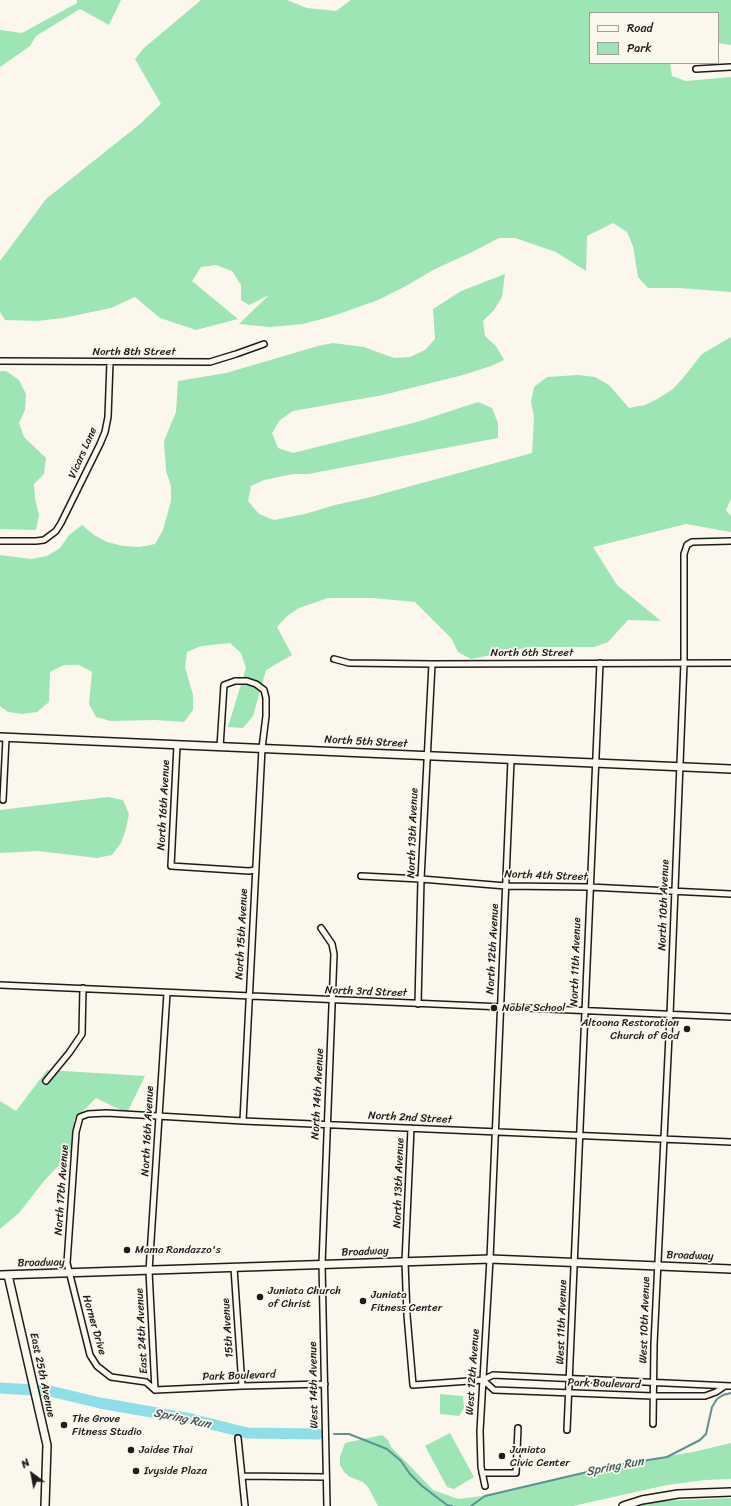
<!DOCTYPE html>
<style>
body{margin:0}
#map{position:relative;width:731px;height:1506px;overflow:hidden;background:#fbf7ec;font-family:Sriracha,sans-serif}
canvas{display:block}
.legend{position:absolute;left:589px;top:12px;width:130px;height:52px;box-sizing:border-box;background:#fbf7ec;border:1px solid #a29f99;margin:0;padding:5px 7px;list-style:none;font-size:12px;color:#1c1c1c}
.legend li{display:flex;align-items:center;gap:8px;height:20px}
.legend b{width:20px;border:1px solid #a29f99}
.north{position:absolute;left:12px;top:1454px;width:40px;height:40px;-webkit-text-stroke:3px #fbf7ec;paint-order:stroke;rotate:328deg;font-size:11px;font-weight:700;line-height:16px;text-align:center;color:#1c1c1c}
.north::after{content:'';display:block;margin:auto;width:14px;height:18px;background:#1c1c1c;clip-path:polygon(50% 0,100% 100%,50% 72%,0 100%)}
</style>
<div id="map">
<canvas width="731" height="1506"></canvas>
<ul class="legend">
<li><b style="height:5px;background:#fbf7ec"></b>Road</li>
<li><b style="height:11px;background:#9de5b4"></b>Park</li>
</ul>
<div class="north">N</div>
</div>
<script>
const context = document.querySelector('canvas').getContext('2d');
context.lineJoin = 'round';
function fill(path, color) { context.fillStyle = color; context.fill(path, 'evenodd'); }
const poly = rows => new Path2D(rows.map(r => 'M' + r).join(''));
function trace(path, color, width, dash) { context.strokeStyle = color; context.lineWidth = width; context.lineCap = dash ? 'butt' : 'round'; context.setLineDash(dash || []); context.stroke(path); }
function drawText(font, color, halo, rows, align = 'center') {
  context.font = font + ' Sriracha,sans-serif'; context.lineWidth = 3.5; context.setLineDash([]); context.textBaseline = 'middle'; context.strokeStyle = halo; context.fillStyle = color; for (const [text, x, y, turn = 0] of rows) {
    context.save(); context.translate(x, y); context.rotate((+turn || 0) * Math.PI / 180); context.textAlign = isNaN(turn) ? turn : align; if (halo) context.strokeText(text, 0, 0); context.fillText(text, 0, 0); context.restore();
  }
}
const green = poly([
 [77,0,121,0,109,25,80,9,36,36,30,46,0,67,0,30,22,33,77,3],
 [201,0,287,0,307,8,336,11,351,0,731,0,731,45,718,43,718,13,590,13,590,63,670,63,672,76,686,81,731,77,731,292,679,288,648,288,638,277,633,246,627,232,613,223,587,236,586,271,556,252,515,238,499,238,470,253,433,270,406,286,378,300,333,316,303,324,270,327,239,324,269,295,249,305,241,300,241,285,232,271,216,265,201,267,192,281,238,319,196,330,160,318,135,297,111,308,63,318,38,321,5,320,0,312,0,261,46,199,140,124,161,104,135,59,144,48],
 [505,274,502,297,494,310,483,321,485,336,496,346,504,360,491,366,463,375,383,395,293,411,280,420,272,433,278,448,293,453,417,422,478,402,492,408,498,423,498,438,308,474,293,474,264,480,251,486,248,501,259,514,274,520,305,514,335,505,367,498,532,453,534,417,531,402,534,387,547,377,578,375,595,377,609,385,629,408,645,405,659,398,673,389,683,378,702,354,731,337,731,499,726,510,731,516,731,532,686,524,593,547,617,585,661,621,628,620,608,642,594,647,530,647,471,659,458,652,451,638,415,602,373,598,328,598,299,608,287,616,277,627,292,655,266,670,253,716,243,728,228,727,246,668,241,653,230,643,201,646,187,652,185,667,193,695,193,710,184,722,155,720,111,721,96,717,89,704,92,672,79,665,64,665,50,672,49,702,37,712,23,714,8,712,0,706,0,555,31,559,47,556,60,548,69,535,82,525,94,535,107,542,123,546,139,547,155,544,163,530,171,501,171,486,166,471,164,441,176,412,178,381,226,373,318,346,333,343,364,347,394,358,410,357,425,350,435,339,433,309,461,291],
 [0,371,6,371,19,380,26,394,25,410,19,423,24,437,46,458,44,474,34,484,35,499,39,515,36,530,0,529],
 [108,797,123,800,129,814,126,829,121,843,112,855,97,858,38,851,0,853,0,810],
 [47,1070,145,1076,127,1113,96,1098,74,1120,78,1145,44,1181,19,1213,0,1229,0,1101,16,1111],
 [440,1394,463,1396,464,1408,459,1416,440,1414],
 [450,1433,474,1477,454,1489,447,1487,425,1446],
 [382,1435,388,1440,391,1447,414,1470,433,1490,458,1499,483,1496,610,1466,693,1452,731,1443,731,1479,705,1480,667,1485,573,1506,378,1506,368,1487,363,1482,350,1477,344,1472,340,1465,340,1457,345,1443],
 [731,1498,731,1506,639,1506,660,1501]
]);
const stream = poly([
 [334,1434,349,1434,387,1449,401,1461,410,1474,422,1486,447,1505,452,1506],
 [471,1506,485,1496,617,1465,667,1457,700,1440,706,1434,712,1407,717,1399,723,1395,731,1393]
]);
const river = poly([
 [0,1388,50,1391,100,1403,191,1419,247,1433,318,1434]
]);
const street = poly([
 [696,69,731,67],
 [0,361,210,362,236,354,264,344],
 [0,541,36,541,44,540,56,531,61,523,100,444,105,432,108,417,110,362],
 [334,659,349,663,432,664,731,663],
 [177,745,171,866,249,871,255,870],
 [220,747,224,685,235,681,247,681,256,684,264,690,266,698,266,716,262,748,243,1121],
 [3,800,6,738],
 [361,876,421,879,506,886,589,887,731,894],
 [321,928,332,944,334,954,322,1264,327,1506],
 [0,985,731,1017],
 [418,1004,421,879,432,664],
 [46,1081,69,1053,82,1034,83,988],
 [411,1128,405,1262,407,1315,413,1385,483,1380,493,1375,731,1386],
 [234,1268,242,1386],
 [483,1380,494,1390,653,1396,705,1396,716,1392,725,1386],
 [155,1390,146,1382,111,1377,97,1366,90,1355,67,1263,76,1132,80,1117,88,1114,106,1113,243,1121,731,1142],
 [155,1390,149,1271,167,993],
 [155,1390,242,1386,325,1384],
 [653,1424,654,1344,670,1015,684,663,684,554,687,545,692,542,731,541],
 [567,1430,600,663],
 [238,1438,245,1506],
 [482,1473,516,1473,518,1428],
 [242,1476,326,1477],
 [485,1486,481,1467,480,1431,490,1259,511,760]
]);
const secondary = poly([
 [0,737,731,769],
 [0,1275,490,1259,731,1269],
 [8,1275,47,1445,45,1506],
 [623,1506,642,1500,678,1494,731,1492]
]);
const markers = [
 [494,1008,4,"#1c1c1c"],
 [687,1029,4,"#1c1c1c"],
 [127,1250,4,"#1c1c1c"],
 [260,1297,4,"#1c1c1c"],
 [363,1301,4,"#1c1c1c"],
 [64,1425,4,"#1c1c1c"],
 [131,1450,4,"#1c1c1c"],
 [502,1456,4,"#1c1c1c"],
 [136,1471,4,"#1c1c1c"]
];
const streetNames = [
 ["North 8th Street",134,352],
 ["Vicars Lane",83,453,-66],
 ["North 6th Street",532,653],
 ["North 5th Street",366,742,3],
 ["North 16th Avenue",164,805,-87],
 ["North 13th Avenue",413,833,-88],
 ["North 4th Street",546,876,2],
 ["North 10th Avenue",664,905,-88],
 ["North 15th Avenue",242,934,-87],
 ["North 12th Avenue",493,949,-87],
 ["North 11th Avenue",576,962,-88],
 ["North 3rd Street",366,992,2],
 ["North 14th Avenue",318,1094,-87],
 ["North 2nd Street",410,1118,3],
 ["North 16th Avenue",148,1131,-87],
 ["North 13th Avenue",399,1183,-88],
 ["North 17th Avenue",62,1190,-86],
 ["Broadway",365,1252,-2],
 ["Broadway",690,1256,2],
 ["Broadway",41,1263,-1],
 ["West 10th Avenue",645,1320,-88],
 ["West 11th Avenue",562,1322,-88],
 ["Horner Drive",94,1325,74],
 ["15th Avenue",228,1328,-94],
 ["East 24th Avenue",142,1331,-93],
 ["West 12th Avenue",473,1372,-86],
 ["East 25th Avenue",42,1375,78],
 ["Park Boulevard",239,1376,-2],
 ["Park Boulevard",604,1384,2],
 ["West 14th Avenue",314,1385,-91]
];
const poiNames = [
 ["Noble School",502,1008],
 ["Altoona Restoration",679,1023,"right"],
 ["Church of God",679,1036,"right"],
 ["Mama Randazzo's",135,1250],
 ["Juniata Church",268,1291],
 ["of Christ",268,1304],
 ["Juniata",371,1295],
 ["Fitness Center",371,1308],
 ["The Grove",72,1419],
 ["Fitness Studio",72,1432],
 ["Jaidee Thai",139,1450],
 ["Juniata",510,1450],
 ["Civic Center",510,1463],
 ["Ivyside Plaza",144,1471]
];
const waterNames = [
 ["Spring Run",182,1419,12],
 ["Spring Run",615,1467,-11]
];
fill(green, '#9de5b4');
trace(stream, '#609096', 2);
trace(river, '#8ddee7', 11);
trace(street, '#1c1c1c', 8);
trace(secondary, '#1c1c1c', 10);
trace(street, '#fbf7ec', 5);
trace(secondary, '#fbf7ec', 7);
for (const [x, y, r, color] of markers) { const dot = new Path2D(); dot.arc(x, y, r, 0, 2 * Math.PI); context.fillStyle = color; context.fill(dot); trace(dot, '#fbf7ec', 1.5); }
drawText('11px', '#1c1c1c', '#fbf7ec', streetNames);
drawText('11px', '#1c1c1c', '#fbf7ec', poiNames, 'left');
drawText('italic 12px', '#3e5659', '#fbf7ec', waterNames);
</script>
